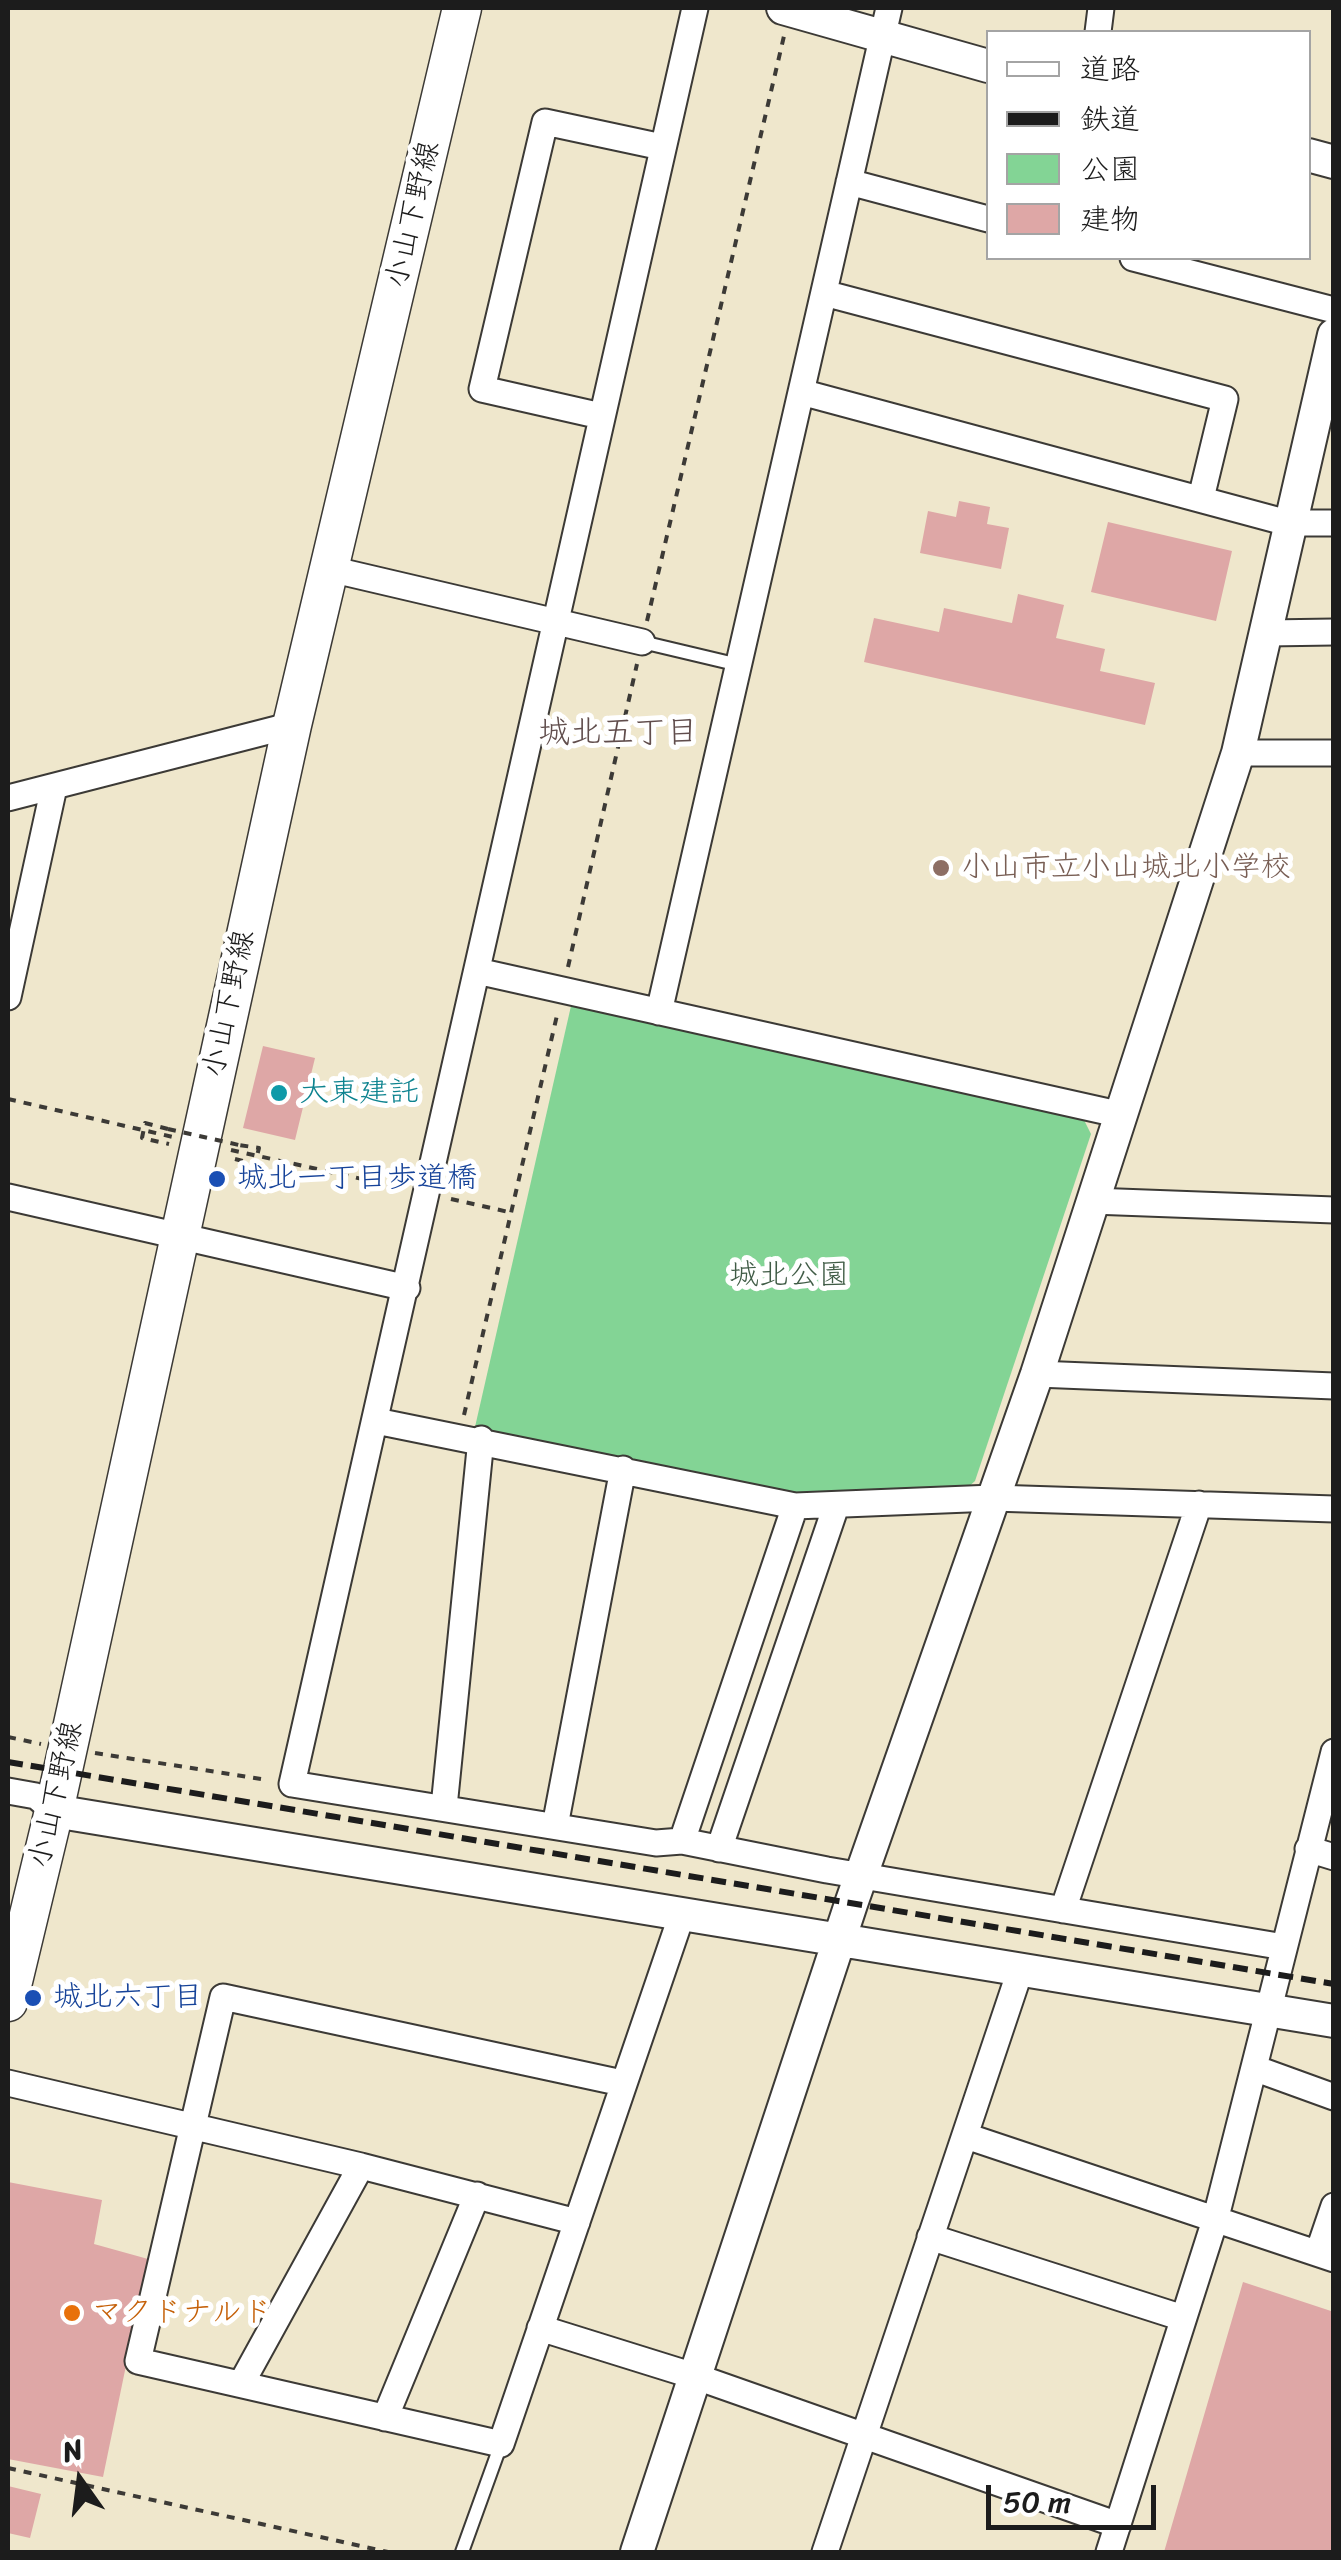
<!DOCTYPE html>
<meta charset="utf-8">
<style>
body{margin:0}
#map{position:relative;width:1341px;height:2560px;overflow:hidden;background:#efe7cc;font-family:Sriracha,"Klee One",sans-serif}
canvas{display:block}
.frame{position:absolute;inset:0;border:10px solid #1c1c1c;pointer-events:none}
.legend{position:absolute;left:986px;top:30px;width:325px;height:230px;box-sizing:border-box;background:#fff;border:2px solid #a4a4a4;margin:0;padding:12px 18px;list-style:none;font-size:30px;color:#1c1c1c}
.legend li{display:flex;align-items:center;gap:20px;height:50px}
.legend b{width:50px;border:2px solid #a4a4a4}
.north{position:absolute;left:30px;top:2430px;width:100px;height:100px;-webkit-text-stroke:8px #fff;paint-order:stroke;rotate:346deg;font-size:28px;font-weight:700;line-height:40px;text-align:center;color:#1c1c1c}
.north::after{content:'';display:block;margin:auto;width:35px;height:45px;background:#1c1c1c;clip-path:polygon(50% 0,100% 100%,50% 72%,0 100%)}
.scale{position:absolute;left:986px;top:2485px;width:170px;height:45px;box-sizing:border-box;border:5px solid #1c1c1c;border-top:0;padding-left:12px;font-size:30px;line-height:35px;white-space:nowrap;color:#1c1c1c;-webkit-text-stroke:8px #fff;paint-order:stroke}
</style>
<div id="map">
<canvas width="1341" height="2560"></canvas>
<div class="frame"></div>
<ul class="legend">
<li><b style="height:12px;background:#fff"></b>道路</li>
<li><b style="height:12px;background:#1c1c1c"></b>鉄道</li>
<li><b style="height:28px;background:#83d495"></b>公園</li>
<li><b style="height:28px;background:#dea7a6"></b>建物</li>
</ul>
<div class="north">N</div>
<div class="scale">50 m</div>
</div>
<script>
const context = document.querySelector('canvas').getContext('2d');
context.lineJoin = 'round';
function fill(path, color) { context.fillStyle = color; context.fill(path, 'evenodd'); }
const poly = rows => new Path2D(rows.map(r => 'M' + r).join(''));
function trace(path, color, width, dash) { context.strokeStyle = color; context.lineWidth = width; context.lineCap = dash ? 'butt' : 'round'; context.setLineDash(dash || []); context.stroke(path); }
function drawText(font, color, halo, rows, align = 'center') {
  context.font = font + ' Sriracha,"Klee One",sans-serif'; context.lineWidth = 10; context.setLineDash([]); context.textBaseline = 'middle'; context.strokeStyle = halo; context.fillStyle = color; for (const [text, x, y, turn = 0] of rows) {
    context.save(); context.translate(x, y); context.rotate((+turn || 0) * Math.PI / 180); context.textAlign = isNaN(turn) ? turn : align; if (halo) context.strokeText(text, 0, 0); context.fillText(text, 0, 0); context.restore();
  }
}
const green = poly([
 [575,1004,1084,1120,1091,1134,975,1481,965,1490,820,1497,753,1491,475,1427,571,1006]
]);
const building = poly([
 [959,501,990,507,987,524,1009,528,1001,569,920,553,928,511,956,517],
 [1108,522,1232,551,1216,621,1091,592],
 [1018,594,1064,605,1056,638,1105,649,1100,671,1155,683,1145,725,864,662,874,618,939,632,944,608,1012,623],
 [263,1046,315,1058,295,1140,243,1128],
 [8,2182,102,2200,94,2244,148,2259,103,2477,8,2459],
 [1243,2282,1334,2312,1334,2552,1164,2552],
 [8,2486,41,2494,30,2538,8,2533]
]);
const path = poly([
 [647,621,784,36],
 [568,967,637,664],
 [8,1099,173,1137],
 [168,1129,145,1123,142,1138,169,1144],
 [231,1150,403,1188],
 [235,1159,255,1164,259,1148,239,1145],
 [451,1199,513,1213],
 [464,1415,558,1011],
 [8,1737,41,1744],
 [95,1753,268,1780],
 [8,2468,388,2552]
]);
const service = poly([
 [642,642,739,665],
 [462,2552,501,2444]
]);
const minor = poly([
 [695,8,292,1784,656,1843,682,1841,827,1870,1284,1947],
 [1098,32,1101,8],
 [849,182,988,219],
 [1133,258,1334,310],
 [824,293,1225,399,1201,498],
 [801,392,1288,523,1334,523],
 [601,416,482,389,545,122,662,147],
 [330,569,642,642],
 [1267,633,1334,632],
 [1238,753,1334,753],
 [8,798,292,725],
 [477,971,1122,1115],
 [8,997,54,787],
 [659,1012,889,8],
 [8,1197,407,1288],
 [1092,1201,1334,1210],
 [1037,1374,1334,1386],
 [376,1421,795,1506,993,1498,1334,1509],
 [8,1791,36,1796,54,1811],
 [444,1807,481,1439],
 [555,1826,623,1469],
 [682,1841,795,1506],
 [719,1849,836,1506],
 [1308,1849,1334,1857],
 [1063,1910,1199,1504],
 [1254,2068,1334,2097],
 [8,2083,361,2166,577,2222],
 [622,2083,223,1997,138,2361,501,2444,681,1917],
 [966,2136,1334,2259],
 [930,2237,1183,2318],
 [1318,2253,1334,2206],
 [540,2328,694,2376,1118,2525],
 [241,2384,361,2166],
 [385,2418,477,2195],
 [825,2552,1020,1971],
 [1109,2552,1216,2217,1334,1752]
]);
const tertiary = poly([
 [783,8,988,66],
 [1308,155,1334,162],
 [54,1811,1334,2021],
 [637,2552,851,1904,1037,1374,1238,753,1334,335]
]);
const secondary = poly([
 [8,2002,54,1811,292,725,462,8]
]);
const rail = poly([
 [8,1762,1334,1984]
]);
const pathBridge = poly([
 [168,1129,239,1145]
]);
const markers = [
 [941,868,10,"#8d6e63"],
 [279,1093,10,"#0f9aa8"],
 [217,1179,10,"#1a4fb4"],
 [33,1998,10,"#1a4fb4"],
 [72,2313,10,"#e8710a"]
];
const streetNames = [
 ["小山下野線",414,215,-77],
 ["小山下野線",230,1004,-78],
 ["小山下野線",57,1795,-77]
];
const educationNames = [
 ["小山市立小山城北小学校",961,868]
];
const cultureNames = [
 ["大東建託",299,1093]
];
const transitNames = [
 ["城北一丁目歩道橋",237,1179],
 ["城北六丁目",53,1998]
];
const parkNames = [
 ["城北公園",789,1276]
];
const foodNames = [
 ["マクドナルド",92,2313]
];
const neighbourhoodNames = [
 ["城北五丁目",618,734]
];
fill(green, '#83d495');
fill(building, '#dea7a6');
trace(service, '#3c3a36', 16);
trace(minor, '#3c3a36', 29);
trace(tertiary, '#3c3a36', 36);
trace(secondary, '#3c3a36', 41);
trace(path, '#3c3a36', 4, [8, 8]);
trace(service, '#fff', 12);
trace(minor, '#fff', 25);
trace(tertiary, '#fff', 32);
trace(secondary, '#fff', 38);
trace(rail, '#1c1c1c', 6, [15, 8]);
trace(pathBridge, '#3c3a36', 4, [8, 8]);
for (const [x, y, r, color] of markers) { const dot = new Path2D(); dot.arc(x, y, r, 0, 2 * Math.PI); context.fillStyle = color; context.fill(dot); trace(dot, '#fff', 4); }
drawText('30px', '#1c1c1c', '#fff', streetNames);
drawText('30px', '#785e54', '#fff', educationNames, 'left');
drawText('30px', '#0d838f', '#fff', cultureNames, 'left');
drawText('30px', '#164399', '#fff', transitNames, 'left');
drawText('30px', '#405c46', '#fff', parkNames);
drawText('30px', '#c56008', '#fff', foodNames, 'left');
drawText('32px', '#604d4c', '#fff', neighbourhoodNames);
</script>
